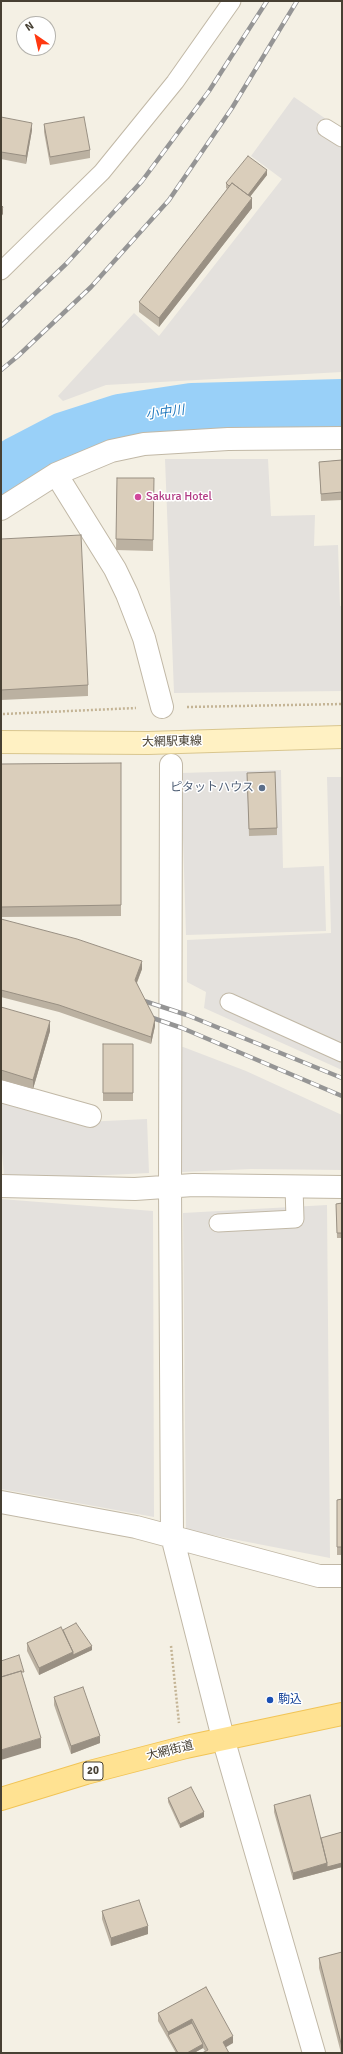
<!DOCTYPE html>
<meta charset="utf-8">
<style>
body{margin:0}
#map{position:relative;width:343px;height:2054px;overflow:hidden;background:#f4f0e4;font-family:Signika,sans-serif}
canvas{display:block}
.frame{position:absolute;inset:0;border:2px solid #474033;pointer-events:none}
.north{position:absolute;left:16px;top:16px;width:40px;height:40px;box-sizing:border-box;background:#fff;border:1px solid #b5b3ad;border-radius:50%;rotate:326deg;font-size:11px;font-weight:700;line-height:16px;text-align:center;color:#474033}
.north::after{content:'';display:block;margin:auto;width:14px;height:18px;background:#ff3810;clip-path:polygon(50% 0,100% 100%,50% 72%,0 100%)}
</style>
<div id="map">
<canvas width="343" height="2054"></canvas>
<div class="frame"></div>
<div class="north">N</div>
</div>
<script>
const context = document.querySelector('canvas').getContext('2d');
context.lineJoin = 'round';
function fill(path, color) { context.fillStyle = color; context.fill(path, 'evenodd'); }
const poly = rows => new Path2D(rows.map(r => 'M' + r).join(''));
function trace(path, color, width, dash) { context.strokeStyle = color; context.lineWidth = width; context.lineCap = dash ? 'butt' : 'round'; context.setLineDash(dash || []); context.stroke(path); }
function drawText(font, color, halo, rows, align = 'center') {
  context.font = font + ' Signika,"Noto Sans JP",sans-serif'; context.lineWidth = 3; context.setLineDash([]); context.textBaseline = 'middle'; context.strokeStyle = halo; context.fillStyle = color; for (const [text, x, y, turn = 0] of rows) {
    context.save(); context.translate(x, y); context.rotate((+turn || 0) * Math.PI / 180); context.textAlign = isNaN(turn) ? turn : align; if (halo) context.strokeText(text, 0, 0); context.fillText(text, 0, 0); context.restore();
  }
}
const parking = poly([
 [294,97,342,130,342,372,106,385,63,401,58,396,134,313,159,336,282,179,251,156],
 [165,459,268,459,271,516,315,515,314,546,338,545,340,606,342,606,342,691,174,693],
 [281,770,283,868,324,866,326,931,186,935,181,773],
 [327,777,342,777,342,1070,204,1008,206,992,187,982,187,940,331,933],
 [178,1045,246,1071,342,1115,342,1170,251,1169,182,1172],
 [1,1102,84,1122,147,1119,149,1173,87,1176,4,1176,1,1140],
 [1,1199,153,1211,154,1517,1,1489],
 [327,1205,330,1558,186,1530,183,1213]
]);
const river = poly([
 [1,473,18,462,64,438,120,420,192,409,342,405]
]);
const path = poly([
 [187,707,342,704],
 [3,714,136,708],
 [171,1646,179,1723]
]);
const lane = poly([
 [326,128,342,138],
 [1,271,102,172,175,82,232,1],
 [229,1002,342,1053],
 [218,1223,295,1219,294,1187]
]);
const street = poly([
 [56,474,115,569,127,594,144,638,162,707],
 [1,509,56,474,111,451,144,444,228,439,342,438],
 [171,765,170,1187,172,1536,223,1738,314,2053],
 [1,1091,90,1116],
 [1,1186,135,1189,193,1185,342,1187],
 [1,1502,136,1527,319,1576,342,1576]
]);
const secondary = poly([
 [1,742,148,743,342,737]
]);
const primary = poly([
 [1,1799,86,1773,186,1747,342,1714]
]);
const rail = poly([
 [1,326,66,264,142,181,209,91,267,1],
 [1,370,18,356,91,287,169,200,232,108,297,1],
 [135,998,187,1015,342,1078],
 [144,1015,182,1028,342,1096]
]);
const wall = poly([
 [1,117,32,130,26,164,1,159],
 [44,124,90,150,90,158,50,165,44,132],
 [267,175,250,197,252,208,159,327,139,312,139,302,227,189,226,188,226,183],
 [342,460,342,500,321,501,319,462],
 [117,478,154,478,153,551,116,550],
 [1,539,88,685,88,696,1,700],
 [121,763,121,916,1,917,1,764],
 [247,773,277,828,277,835,249,836],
 [1,919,142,969,137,983,155,1026,151,1044,59,1012,1,997],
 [1,1007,50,1031,33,1089,1,1080],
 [103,1044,133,1044,133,1101,103,1101],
 [342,1203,342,1238,337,1238,336,1204],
 [342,1499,342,1555,337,1555,337,1500],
 [63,1630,92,1650,39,1675,27,1651,27,1643],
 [54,1697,100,1743,71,1754,54,1705],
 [168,1798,204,1817,180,1828,168,1802],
 [274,1805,321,1838,342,1832,342,1867,293,1880,274,1812],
 [102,1911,148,1934,111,1946,102,1919],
 [342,1952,342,2053,341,2053,319,1968,319,1958],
 [206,1987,233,2043,205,2051,203,2048,194,2053,176,2053,158,2021,158,2013]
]);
const shadedWall = poly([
 [32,123,32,130,26,164,26,156],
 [267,170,267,175,245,203,245,198],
 [252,198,252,208,159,327,159,318],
 [3,207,3,214,1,217,1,210],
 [142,961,142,969,135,987,135,980],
 [155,1019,155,1026,151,1044,151,1037],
 [50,1021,50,1031,33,1089,33,1080],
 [2,1624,2,1634,1,1634,1,1625],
 [92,1646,92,1650,73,1659,73,1655],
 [73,1652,73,1659,39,1675,39,1668],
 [100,1736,100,1743,71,1754,71,1746],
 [41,1738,41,1748,1,1760,1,1750],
 [204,1812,204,1817,180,1828,180,1824],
 [327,1863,342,1863,342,1867,293,1880,293,1873],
 [148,1926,148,1934,111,1946,111,1938],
 [192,2019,192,2027,168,2035,168,2032],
 [233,2036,233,2043,223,2049,223,2042],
 [203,2044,203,2048,194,2053,187,2053]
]);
const building = poly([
 [1,117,32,123,26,156,1,152,1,117],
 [84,117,90,150,50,157,44,124,84,117],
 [248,156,267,170,248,195,232,183,229,186,226,183,248,156],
 [232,183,252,198,159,318,139,302,232,183],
 [1,205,3,207,1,210,1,205],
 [342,460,342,492,321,494,319,462,342,460],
 [117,478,154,478,153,540,116,539,117,478],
 [81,535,88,685,1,690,1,539,81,535],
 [121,763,121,905,1,907,1,764,121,763],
 [275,772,277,828,249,829,247,773,275,772],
 [1,919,77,939,142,961,135,980,155,1019,151,1037,59,1005,1,990,1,919],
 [1,1007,50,1021,33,1080,1,1070,1,1007],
 [103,1044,133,1044,133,1093,103,1093,103,1044],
 [342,1203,342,1233,337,1233,336,1204,342,1203],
 [342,1499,342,1547,337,1547,337,1500,342,1499],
 [76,1623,92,1646,73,1655,73,1652,63,1630,76,1623],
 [61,1627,73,1652,39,1668,27,1643,61,1627],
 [19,1655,24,1672,22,1672,21,1671,1,1677,1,1661,19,1655],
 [21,1671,41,1738,1,1750,1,1677,21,1671],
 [83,1687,100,1736,71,1746,54,1697,83,1687],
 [191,1787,204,1812,180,1824,168,1798,191,1787],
 [310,1795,327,1863,293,1873,274,1805,310,1795],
 [342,1832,342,1863,327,1867,327,1863,321,1838,342,1832],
 [139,1900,148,1926,111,1938,102,1911,139,1900],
 [342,1952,342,2047,319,1958,342,1952],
 [206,1987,233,2036,223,2042,229,2053,202,2053,208,2050,192,2019,168,2032,158,2013,206,1987],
 [192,2023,203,2044,187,2053,178,2053,168,2035,192,2023]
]);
const markers = [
 [138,497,4,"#d1479c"],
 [262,788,4,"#5c6f8a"],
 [270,1700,4,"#1a4fb4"]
];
const shields = [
 [93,1771,20]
];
const shieldNames = [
 ["20",93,1771]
];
const hotelNames = [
 ["Sakura Hotel",146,497]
];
const streetNames = [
 ["大網駅東線",172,742,-1],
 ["大網街道",170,1751,-14]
];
const serviceNames = [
 ["ピタットハウス",254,788]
];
const transitNames = [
 ["駒込",278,1700]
];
const waterNames = [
 ["小中川",165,413,-8]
];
fill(parking, '#e4e1dd');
trace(river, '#99d0f8', 52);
trace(lane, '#c1b8a6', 19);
trace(street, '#c1b8a6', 24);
trace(secondary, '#d9c68e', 24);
trace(primary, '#f1c456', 24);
trace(path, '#c4b495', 2.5, [2, 2]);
trace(lane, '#fff', 17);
trace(street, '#fff', 22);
trace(secondary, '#fff1c3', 22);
trace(primary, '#ffe292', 22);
trace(rail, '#959595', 4.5);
trace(rail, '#fff', 3, [9]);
fill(wall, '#bbb1a1');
fill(shadedWall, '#999083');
fill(building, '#dacebb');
trace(building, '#999083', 1);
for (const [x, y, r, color] of markers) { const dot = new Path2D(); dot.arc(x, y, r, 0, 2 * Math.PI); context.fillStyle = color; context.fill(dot); trace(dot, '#fff', 1.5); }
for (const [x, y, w] of shields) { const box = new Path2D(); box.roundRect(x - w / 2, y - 9, w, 18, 3); context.fillStyle = '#fff'; context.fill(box); trace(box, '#474033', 1); }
drawText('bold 11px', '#474033', null, shieldNames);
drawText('12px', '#b23c85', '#fff', hotelNames, 'left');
drawText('12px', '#474033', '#fff', streetNames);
drawText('12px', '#4e5e75', '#fff', serviceNames, 'right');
drawText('12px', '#164399', '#fff', transitNames, 'left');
drawText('italic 13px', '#217abf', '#fff', waterNames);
</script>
